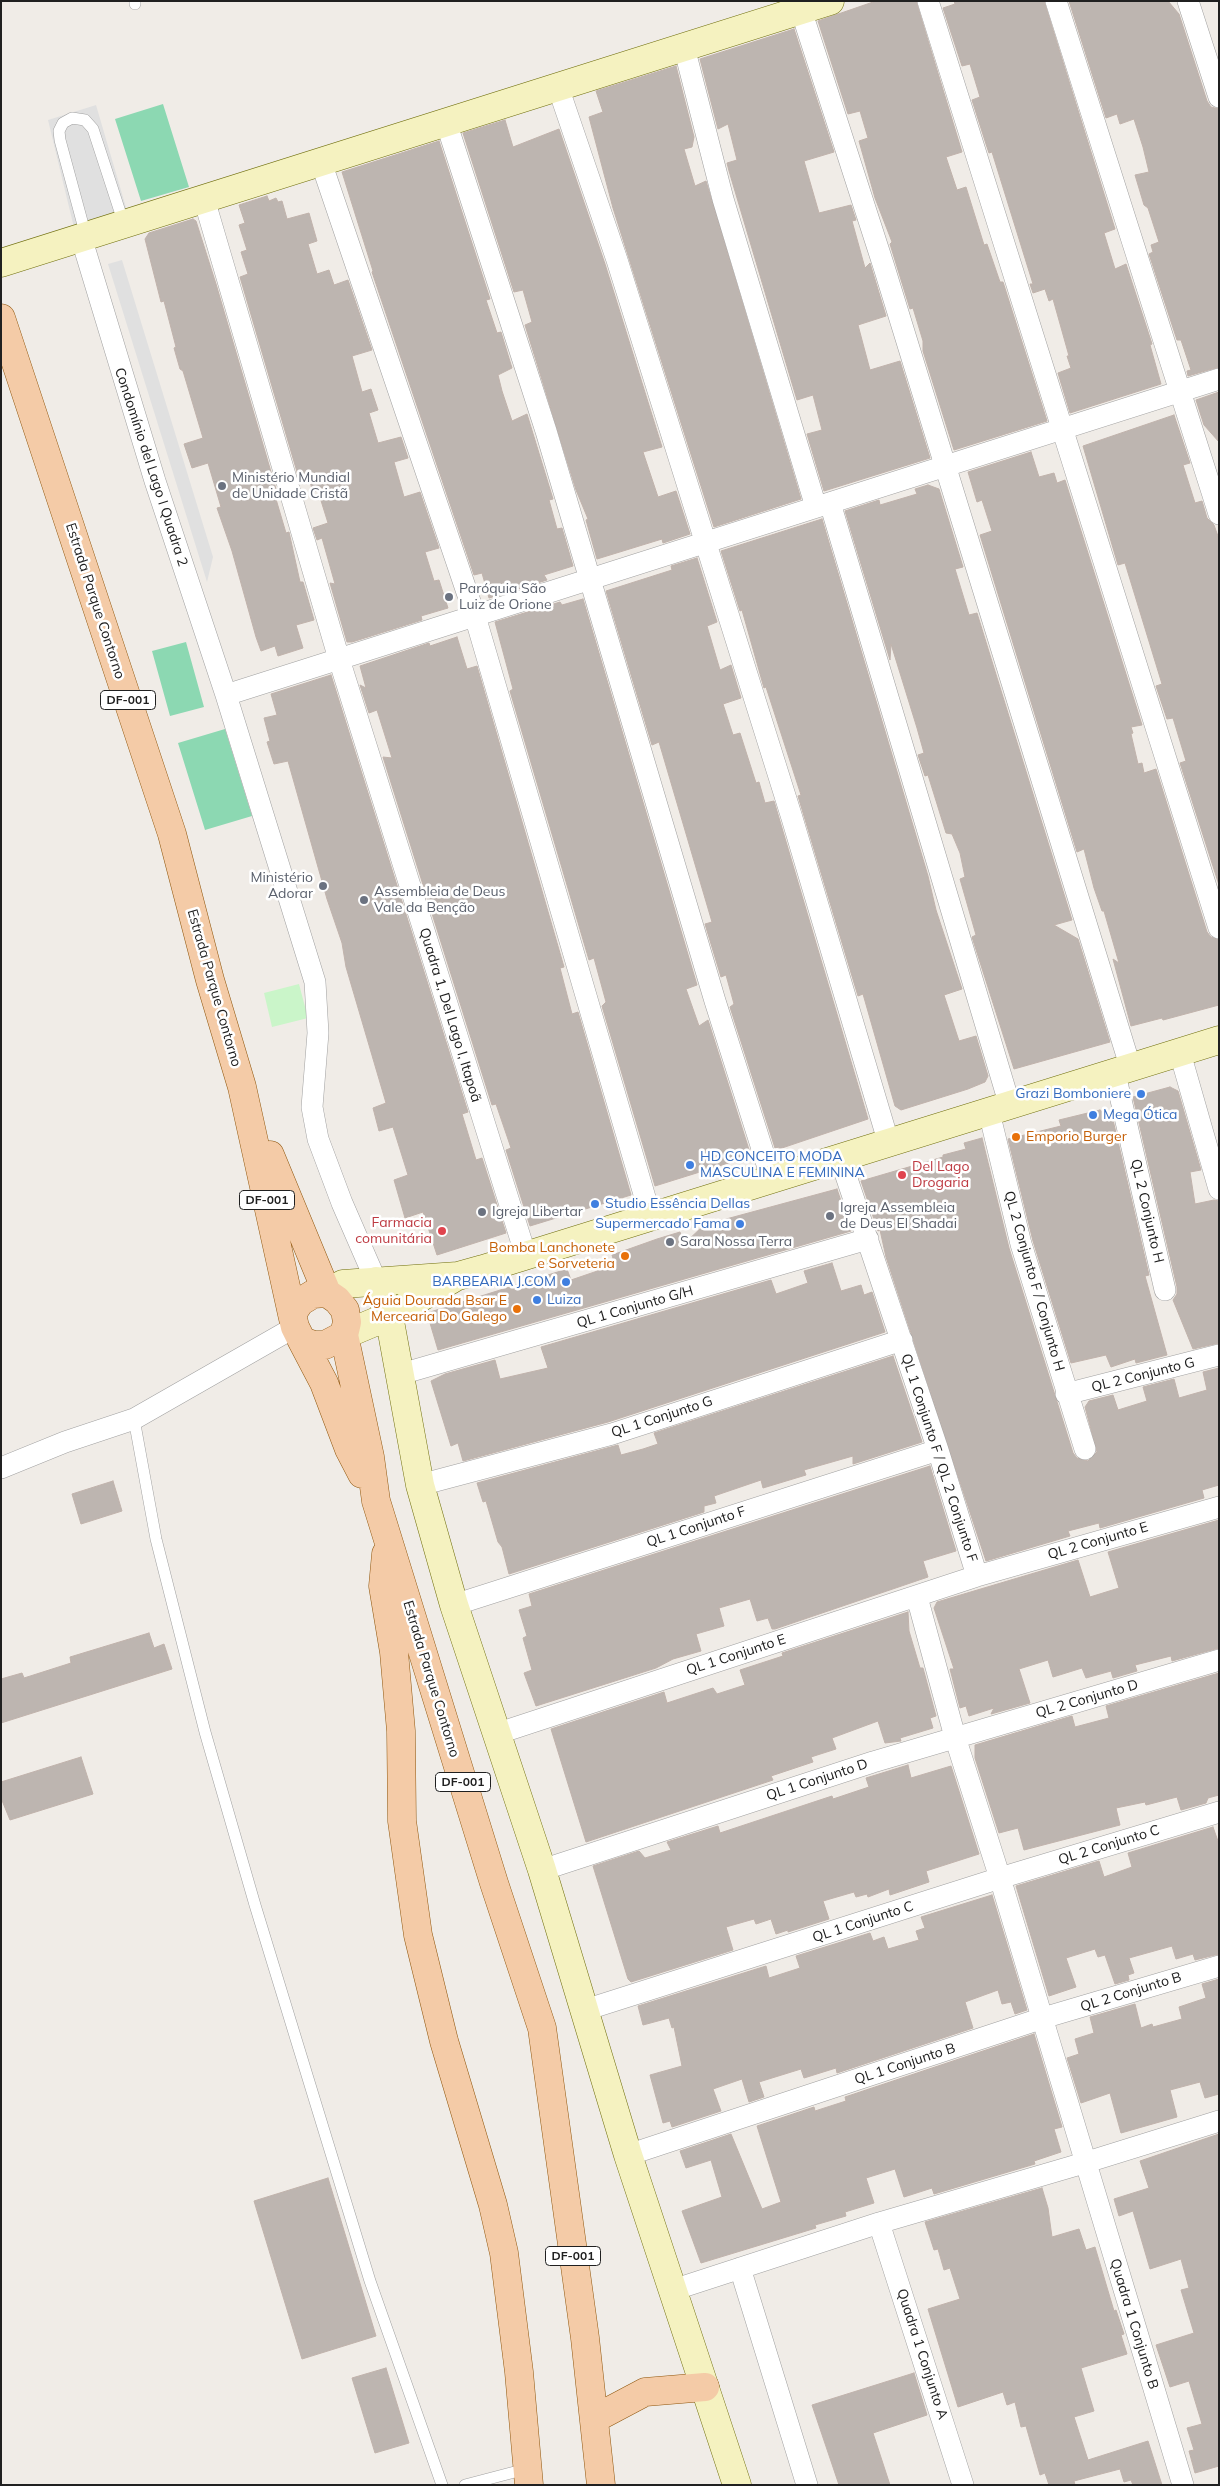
<!DOCTYPE html>
<meta charset="utf-8">
<style>
body{margin:0}
#map{position:relative;width:1220px;height:2486px;overflow:hidden;background:#f0ece7;font-family:Mulish,sans-serif}
canvas{display:block}
.frame{position:absolute;inset:0;border:2px solid #202020;pointer-events:none}
</style>
<div id="map">
<canvas width="1220" height="2486"></canvas>
<div class="frame"></div>
</div>
<script>
const context = document.querySelector('canvas').getContext('2d');
context.lineJoin = 'round';
function fill(path, color) { context.fillStyle = color; context.fill(path, 'evenodd'); }
const poly = rows => new Path2D(rows.map(r => 'M' + r).join(''));
function trace(path, color, width, dash) { context.strokeStyle = color; context.lineWidth = width; context.lineCap = dash ? 'butt' : 'round'; context.setLineDash(dash || []); context.stroke(path); }
function drawText(font, color, halo, rows, align = 'center') {
  context.font = font + ' Mulish,sans-serif'; context.lineWidth = 5; context.setLineDash([]); context.textBaseline = 'middle'; context.strokeStyle = halo; context.fillStyle = color; for (const [text, x, y, turn = 0] of rows) {
    context.save(); context.translate(x, y); context.rotate((+turn || 0) * Math.PI / 180); context.textAlign = isNaN(turn) ? turn : align; if (halo) context.strokeText(text, 0, 0); context.fillText(text, 0, 0); context.restore();
  }
}
const park = poly([
 [299,984,308,1018,272,1027,264,993]
]);
const pitch = poly([
 [163,104,189,187,141,201,115,119],
 [186,642,204,707,170,716,152,651],
 [225,729,252,816,205,830,178,743]
]);
const parking = poly([
 [96,105,130,221,76,236,48,120],
 [122,260,213,557,207,582,108,264]
]);
const building = poly([
 [876,1,916,1,962,152,946,157,957,190,966,187,984,245,987,244,1000,282,1003,282,1047,421,954,450,923,351,923,341,913,308,910,309,890,244,892,242,875,198,859,141,868,138,860,111,848,114,818,21,876,1],
 [954,1,1044,1,1115,229,1104,233,1115,269,1126,264,1152,344,1150,345,1161,384,1070,413,1058,373,1071,368,1067,356,1069,356,1053,299,1049,301,1045,289,1033,293,1030,284,1033,284,992,152,989,153,986,144,972,100,980,97,970,64,962,66,943,8,955,4,954,1],
 [1069,1,1168,1,1179,14,1207,101,1211,107,1219,109,1219,367,1188,376,1187,371,1191,370,1181,340,1177,340,1149,254,1153,252,1151,245,1159,242,1148,208,1144,205,1135,175,1149,172,1143,147,1134,119,1120,124,1117,114,1106,118,1069,1],
 [794,29,834,152,804,161,819,213,851,205,856,220,852,221,865,268,870,263,886,316,858,325,870,370,900,361,930,458,824,491,807,434,822,430,813,395,797,400,729,171,727,163,737,160,728,124,718,129,700,59,794,29],
 [676,66,694,137,692,147,684,149,695,186,706,181,801,499,714,527,613,208,589,117,603,112,596,91,676,66],
 [505,120,513,147,559,129,605,264,662,447,643,452,658,497,676,491,690,534,663,543,662,539,597,559,586,520,588,519,576,490,525,325,532,322,523,290,514,292,463,133,505,120],
 [439,141,490,299,486,300,497,333,501,332,512,368,498,375,502,391,512,421,527,414,553,499,549,500,557,529,562,528,573,566,544,575,547,580,489,598,482,573,474,575,372,272,373,271,342,172,439,141],
 [267,196,269,201,276,198,278,202,282,201,287,219,309,213,317,241,308,244,317,274,329,270,334,285,348,280,372,350,352,356,362,392,371,389,378,410,369,413,378,443,401,437,408,458,394,462,404,497,420,492,439,548,425,552,434,581,439,580,448,608,421,616,422,620,352,642,347,642,330,583,335,584,322,538,317,540,313,528,328,523,318,491,313,492,309,479,300,482,240,277,248,274,241,252,247,250,239,225,245,223,239,205,267,196],
 [193,219,196,221,216,284,276,489,273,489,286,533,289,532,300,582,303,582,314,620,296,625,303,648,278,656,275,646,261,651,256,637,232,551,217,508,221,507,208,463,192,468,184,444,203,438,183,371,180,369,174,348,176,347,164,301,161,302,145,239,149,233,193,219],
 [1219,392,1219,442,1204,425,1196,400,1219,392],
 [1174,415,1190,463,1183,465,1195,503,1202,501,1207,518,1214,525,1219,539,1219,885,1180,763,1186,761,1173,718,1167,719,1156,686,1162,684,1125,563,1118,565,1083,446,1174,415],
 [1031,452,1039,477,1054,473,1057,483,1065,480,1142,725,1131,727,1133,733,1131,734,1138,764,1142,763,1144,773,1156,769,1207,932,1211,937,1219,940,1219,1005,1163,1020,1162,1018,1131,1026,1113,959,1119,963,1104,911,1102,911,1094,888,1084,849,1077,852,980,535,992,531,982,500,977,502,968,472,1031,452],
 [928,485,939,489,963,567,955,569,969,615,977,613,1072,920,1054,925,1078,939,1110,1042,1014,1069,972,937,976,935,960,879,965,877,960,853,952,834,946,833,928,775,925,776,918,755,924,753,917,728,891,644,890,660,845,511,879,500,880,505,917,494,915,489,928,485],
 [822,519,928,876,936,910,962,989,944,995,959,1041,976,1036,988,1076,985,1082,968,1089,901,1110,895,1106,863,994,858,996,798,796,801,795,766,687,764,688,742,610,740,611,721,551,822,519],
 [697,558,717,622,707,626,720,670,731,665,741,698,723,704,733,735,740,733,756,783,759,782,765,803,774,801,868,1119,779,1149,779,1147,775,1148,730,1007,734,1004,726,975,721,977,705,924,712,922,659,742,652,745,606,591,672,570,671,566,697,558],
 [583,599,697,985,686,989,699,1026,708,1020,751,1156,655,1186,602,1006,606,1002,594,958,589,960,510,691,513,689,495,622,560,602,562,605,583,599],
 [457,637,467,669,477,666,564,967,560,968,572,1014,578,1012,631,1195,530,1226,506,1150,511,1148,496,1104,492,1105,383,757,392,758,377,710,369,713,360,685,366,688,360,666,429,643,430,646,457,637],
 [331,675,468,1112,462,1114,476,1160,482,1158,506,1233,437,1255,423,1212,405,1218,394,1180,408,1175,393,1127,379,1131,373,1108,386,1103,346,967,342,943,327,899,288,761,274,764,267,742,270,741,264,718,277,715,271,694,331,675],
 [1170,1087,1178,1091,1201,1170,1190,1172,1195,1204,1214,1200,1219,1201,1219,1343,1193,1349,1173,1300,1177,1294,1177,1287,1133,1097,1170,1087],
 [1100,1110,1113,1120,1149,1275,1145,1276,1167,1355,1136,1363,1135,1359,1111,1367,1106,1355,1071,1363,1033,1241,1008,1139,1061,1126,1059,1120,1100,1110],
 [982,1138,1009,1248,1073,1453,1077,1458,1088,1461,1097,1452,1085,1407,1089,1401,1113,1395,1118,1410,1147,1401,1143,1387,1174,1379,1179,1398,1207,1390,1203,1372,1219,1368,1219,1485,1202,1490,1204,1498,1100,1528,1099,1523,1068,1531,1070,1536,986,1561,886,1257,880,1230,878,1231,861,1181,943,1157,943,1155,966,1149,964,1143,982,1138],
 [837,1189,851,1231,438,1350,427,1313,567,1269,571,1280,615,1265,612,1255,657,1239,680,1232,684,1244,704,1225,837,1189],
 [832,1263,841,1291,861,1285,864,1295,872,1292,885,1332,608,1422,463,1461,458,1443,451,1446,431,1381,445,1374,495,1360,500,1379,548,1368,541,1347,771,1280,776,1294,808,1283,804,1271,832,1263],
 [893,1356,922,1442,853,1464,853,1456,804,1470,806,1475,763,1488,761,1480,714,1496,716,1503,704,1506,704,1512,509,1574,502,1547,498,1542,486,1501,483,1502,477,1483,618,1445,621,1455,643,1449,658,1444,654,1433,893,1356],
 [930,1466,956,1551,923,1561,928,1577,775,1629,772,1629,768,1618,757,1621,750,1599,719,1608,724,1626,696,1634,701,1651,673,1659,656,1668,536,1706,524,1673,532,1670,523,1638,527,1636,519,1610,532,1606,529,1594,930,1466],
 [113,1481,122,1511,81,1524,72,1494,113,1481],
 [1219,1520,1219,1648,1172,1661,1171,1656,1135,1665,1137,1671,1113,1678,1111,1671,1086,1678,1082,1668,1053,1677,1048,1660,1019,1669,1030,1703,991,1714,994,1708,969,1716,966,1706,960,1708,950,1669,954,1669,934,1608,937,1602,1078,1560,1090,1597,1119,1588,1108,1552,1219,1520],
 [908,1612,909,1631,920,1668,923,1668,936,1716,930,1718,933,1728,900,1738,901,1741,885,1743,878,1721,832,1738,836,1749,811,1757,813,1762,771,1776,773,1780,586,1842,551,1729,664,1692,667,1703,713,1688,717,1694,745,1685,740,1670,783,1656,782,1653,908,1612],
 [149,1633,154,1648,164,1644,172,1669,1,1723,1,1679,22,1673,24,1678,71,1663,70,1657,149,1633],
 [1219,1673,1219,1795,1208,1798,1206,1803,1181,1810,1177,1797,1146,1805,1145,1802,1116,1808,1120,1825,1024,1850,1018,1828,999,1833,975,1758,975,1745,1072,1716,1075,1727,1109,1718,1106,1706,1219,1673],
 [81,1757,93,1794,10,1820,1,1798,1,1782,81,1757],
 [908,1765,911,1778,951,1766,979,1854,926,1871,929,1882,890,1895,889,1889,868,1897,867,1894,856,1897,854,1892,823,1901,829,1919,788,1932,788,1930,776,1934,771,1919,756,1924,754,1919,726,1927,733,1950,631,1982,628,1979,593,1866,639,1851,645,1858,671,1850,667,1842,718,1826,720,1833,832,1796,833,1799,869,1787,866,1778,908,1765],
 [1213,1827,1219,1844,1219,1954,1195,1960,1193,1954,1176,1959,1172,1946,1129,1958,1134,1973,1128,1975,1129,1980,1115,1984,1105,1955,1098,1957,1095,1949,1066,1958,1076,1987,1049,1996,1016,1886,1099,1861,1104,1877,1132,1867,1128,1853,1213,1827],
 [992,1895,1027,2010,1015,2014,1011,2002,1002,2004,998,1990,965,2002,973,2028,837,2073,836,2068,804,2078,801,2069,759,2082,764,2097,749,2102,742,2079,713,2089,721,2111,672,2127,670,2121,663,2123,650,2075,682,2066,674,2027,672,2028,669,2018,643,2025,638,2006,766,1966,769,1978,800,1968,796,1956,870,1933,873,1941,884,1937,888,1949,919,1940,916,1931,925,1928,921,1917,992,1895],
 [1219,1979,1219,2094,1205,2098,1200,2082,1170,2090,1177,2117,1121,2133,1110,2093,1081,2103,1067,2058,1079,2054,1075,2039,1094,2033,1090,2017,1135,2004,1141,2028,1152,2024,1153,2027,1182,2019,1179,2007,1206,1998,1202,1984,1219,1979],
 [1034,2034,1062,2127,1054,2129,1061,2152,1034,2161,1035,2164,934,2194,932,2188,904,2197,895,2169,866,2178,874,2203,845,2212,846,2216,815,2225,816,2228,701,2263,682,2211,722,2197,711,2160,686,2168,680,2151,731,2134,762,2209,781,2202,757,2126,814,2107,815,2111,846,2101,845,2097,1034,2034],
 [1219,2134,1219,2466,1195,2473,1189,2451,1194,2450,1187,2428,1202,2424,1189,2381,1170,2387,1156,2345,1194,2333,1181,2290,1189,2288,1181,2259,1150,2269,1133,2211,1119,2216,1114,2199,1149,2188,1140,2161,1219,2134],
 [328,2178,376,2336,302,2359,254,2201,328,2178],
 [1042,2188,1048,2208,1052,2237,1079,2229,1086,2250,1095,2247,1114,2311,1116,2310,1124,2334,1121,2335,1127,2354,1081,2368,1094,2411,1074,2417,1088,2460,1148,2441,1162,2485,1133,2485,1131,2480,1124,2482,1120,2469,1074,2481,1075,2485,1049,2485,1045,2473,1040,2475,1026,2426,1021,2427,1015,2402,1007,2405,1003,2392,958,2407,928,2309,960,2299,950,2268,944,2270,938,2249,934,2250,925,2222,1042,2188],
 [386,2368,409,2443,375,2453,352,2378,386,2368],
 [914,2373,927,2415,873,2433,890,2485,839,2485,812,2405,914,2373]
]);
const lane = poly([
 [135,1,135,4],
 [86,236,60,140,59,131,63,123,72,118,85,120,93,129,124,224],
 [134,1419,156,1539,205,1732,255,1905,370,2281,442,2485],
 [465,2485,526,2469]
]);
const street = poly([
 [928,1,1219,928],
 [1056,1,1219,514],
 [1188,1,1219,97],
 [801,10,884,267,1131,1069],
 [684,47,723,199,816,507],
 [558,87,617,260,792,818,889,1144],
 [446,122,546,431,715,1001,772,1180],
 [321,162,475,616,651,1218],
 [204,199,339,659,526,1256],
 [81,237,155,481,226,695,315,982,318,1033,312,1107,318,1139,342,1203,376,1281],
 [830,503,1010,1106],
 [226,695,1219,379],
 [1180,1053,1219,1189],
 [1115,1074,1165,1290],
 [989,1112,1021,1244,1085,1449],
 [840,1158,938,1450,977,1576],
 [401,1374,868,1239],
 [1066,1394,1219,1355],
 [1,1468,65,1442,134,1419,295,1327],
 [420,1485,612,1434,902,1340],
 [917,1597,955,1737,1000,1878,1183,2485],
 [454,1605,938,1450],
 [496,1734,977,1576,1219,1507],
 [542,1870,873,1762,1219,1660],
 [585,2010,1000,1878,1219,1812],
 [628,2155,1043,2018,1219,1966],
 [879,2223,963,2485],
 [740,2268,807,2485],
 [673,2290,879,2223,1084,2163,1219,2121]
]);
const secondary = poly([
 [1,263,830,1],
 [376,1281,389,1316,420,1485,454,1605,542,1870,628,2155,737,2485],
 [327,1293,343,1284,458,1276,483,1269,1219,1040],
 [344,1335,389,1316,454,1278]
]);
const primary = poly([
 [1,318,172,834,210,980,242,1087,292,1314,295,1327,302,1341,314,1345,325,1345,344,1335,347,1322,345,1310,337,1300,327,1293,313,1294,300,1302,292,1314],
 [270,1155,327,1293],
 [344,1335,370,1457,376,1501,494,1883,542,2028,585,2338,601,2485],
 [302,1341,324,1383,349,1449,362,1474],
 [386,1554,383,1586,394,1652,401,1731,402,1821,418,1935,444,2041,493,2205,504,2253,519,2372,529,2485],
 [594,2419,645,2392,705,2387]
]);
const markers = [
 [222,486,5,"#6b7280"],
 [449,597,5,"#6b7280"],
 [323,886,5,"#6b7280"],
 [364,900,5,"#6b7280"],
 [1141,1094,5,"#3f7fe0"],
 [1093,1115,5,"#3f7fe0"],
 [1016,1137,5,"#e8710a"],
 [690,1165,5,"#3f7fe0"],
 [902,1175,5,"#e0444e"],
 [595,1204,5,"#3f7fe0"],
 [482,1212,5,"#6b7280"],
 [830,1216,5,"#6b7280"],
 [740,1224,5,"#3f7fe0"],
 [442,1231,5,"#e0444e"],
 [670,1242,5,"#6b7280"],
 [625,1256,5,"#e8710a"],
 [566,1282,5,"#3f7fe0"],
 [537,1300,5,"#3f7fe0"],
 [517,1309,5,"#e8710a"]
];
const shields = [
 [128,700,55],
 [267,1200,55],
 [463,1782,55],
 [573,2256,55]
];
const shieldNames = [
 ["DF-001",128,700],
 ["DF-001",267,1200],
 ["DF-001",463,1782],
 ["DF-001",573,2256]
];
const streetNames = [
 ["Condomínio del Lago I Quadra 2",151,467,72],
 ["Estrada Parque Contorno",95,601,72],
 ["Estrada Parque Contorno",214,988,74],
 ["Quadra 1, Del Lago I, Itapoã",450,1015,73],
 ["QL 2 Conjunto H",1147,1211,77],
 ["QL 2 Conjunto F / Conjunto H",1034,1281,74],
 ["QL 1 Conjunto G/H",635,1307,-16],
 ["QL 2 Conjunto G",1143,1375,-14],
 ["QL 1 Conjunto G",662,1417,-18],
 ["QL 1 Conjunto F / QL 2 Conjunto F",939,1458,72],
 ["QL 1 Conjunto F",696,1527,-18],
 ["QL 2 Conjunto E",1098,1541,-16],
 ["QL 1 Conjunto E",736,1655,-18],
 ["Estrada Parque Contorno",431,1679,73],
 ["QL 2 Conjunto D",1087,1699,-16],
 ["QL 1 Conjunto D",817,1780,-18],
 ["QL 2 Conjunto C",1109,1845,-17],
 ["QL 1 Conjunto C",863,1922,-18],
 ["QL 2 Conjunto B",1131,1992,-17],
 ["QL 1 Conjunto B",905,2064,-18],
 ["Quadra 1 Conjunto B",1134,2324,73],
 ["Quadra 1 Conjunto A",922,2354,72]
];
const worshipNames = [
 ["Ministério Mundial",232,478],
 ["de Unidade Cristã",232,494],
 ["Paróquia São",459,589],
 ["Luiz de Orione",459,605],
 ["Ministério",313,878,"right"],
 ["Adorar",313,894,"right"],
 ["Assembleia de Deus",374,892],
 ["Vale da Benção",374,908],
 ["Igreja Assembleia",840,1208],
 ["de Deus El Shadai",840,1224],
 ["Igreja Libertar",492,1212],
 ["Sara Nossa Terra",680,1242]
];
const shopNames = [
 ["Grazi Bomboniere",1131,1094,"right"],
 ["Mega Ótica",1103,1115],
 ["HD CONCEITO MODA",700,1157],
 ["MASCULINA E FEMININA",700,1173],
 ["Studio Essência Dellas",605,1204],
 ["Supermercado Fama",730,1224,"right"],
 ["BARBEARIA J.COM",556,1282,"right"],
 ["Luiza",547,1300]
];
const foodNames = [
 ["Emporio Burger",1026,1137,"left"],
 ["Bomba Lanchonete",615,1248],
 ["e Sorveteria",615,1264],
 ["Águia Dourada Bsar E",507,1301],
 ["Mercearia Do Galego",507,1317]
];
const healthNames = [
 ["Del Lago",912,1167],
 ["Drogaria",912,1183],
 ["Farmacia",432,1223,"right"],
 ["comunitária",432,1239,"right"]
];
fill(park, '#caf5c9');
fill(pitch, '#8cd8b2');
fill(parking, '#e0e0e0');
fill(building, '#bdb5b0');
trace(building, '#c0b2ab', 1);
trace(lane, '#a1a1a1', 12);
trace(street, '#a1a1a1', 22);
trace(secondary, '#706f0e', 29);
trace(primary, '#8f560d', 29);
trace(lane, '#fff', 11);
trace(street, '#fff', 21);
trace(secondary, '#f5f2c0', 28);
trace(primary, '#f4cba7', 28);
for (const [x, y, r, color] of markers) { const dot = new Path2D(); dot.arc(x, y, r, 0, 2 * Math.PI); context.fillStyle = color; context.fill(dot); trace(dot, '#fff', 2); }
for (const [x, y, w] of shields) { const box = new Path2D(); box.roundRect(x - w / 2, y - 9.5, w, 19, 4); context.fillStyle = '#fff'; context.fill(box); trace(box, '#202020', 1); }
drawText('bold 12px', '#202020', null, shieldNames);
drawText('14px', '#202020', '#fff', streetNames);
drawText('14px', '#5b616d', '#fff', worshipNames, 'left');
drawText('14px', '#366cbe', '#fff', shopNames, 'left');
drawText('14px', '#c56008', '#fff', foodNames, 'right');
drawText('14px', '#be3a42', '#fff', healthNames, 'left');
</script>
